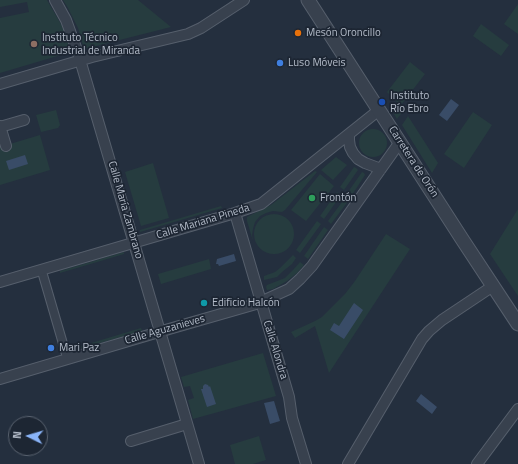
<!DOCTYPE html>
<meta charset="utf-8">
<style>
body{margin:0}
#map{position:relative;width:518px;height:464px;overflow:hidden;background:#242f3e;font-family:"Titillium Web",sans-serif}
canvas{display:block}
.north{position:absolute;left:8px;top:416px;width:40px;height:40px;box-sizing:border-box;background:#1d2633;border:1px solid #59626f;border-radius:50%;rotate:275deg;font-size:11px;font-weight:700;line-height:16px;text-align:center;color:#b4bcc9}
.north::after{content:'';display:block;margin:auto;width:14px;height:18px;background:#8ab4f8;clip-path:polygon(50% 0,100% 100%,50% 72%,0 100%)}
</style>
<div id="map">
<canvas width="518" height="464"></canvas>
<div class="north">N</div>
</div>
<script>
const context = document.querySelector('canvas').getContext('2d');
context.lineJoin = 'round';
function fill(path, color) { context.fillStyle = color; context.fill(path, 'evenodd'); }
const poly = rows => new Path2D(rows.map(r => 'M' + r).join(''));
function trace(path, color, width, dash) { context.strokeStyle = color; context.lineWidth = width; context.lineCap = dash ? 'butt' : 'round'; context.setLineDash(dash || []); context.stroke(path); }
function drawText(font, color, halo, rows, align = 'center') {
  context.font = font + ' "Titillium Web",sans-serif'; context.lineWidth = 3.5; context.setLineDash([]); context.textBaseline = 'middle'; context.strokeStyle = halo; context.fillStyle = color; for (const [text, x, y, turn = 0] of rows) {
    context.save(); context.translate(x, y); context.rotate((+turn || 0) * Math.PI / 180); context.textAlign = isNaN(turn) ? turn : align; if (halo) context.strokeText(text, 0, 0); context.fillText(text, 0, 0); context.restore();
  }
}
const green = poly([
 [0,0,47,0,62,26,71,51,71,52,0,73,0,18,29,12,27,2,0,7],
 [63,0,138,0,171,27,84,49,78,28,68,8],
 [518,4,518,34,504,24],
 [481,24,509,45,501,56,473,36],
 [410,62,425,74,401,105,404,110,397,119,394,114,401,106,387,92],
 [56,110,60,125,58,128,41,132,36,115],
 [473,112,492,125,464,168,444,154],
 [408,116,438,163,432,173,402,125],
 '359 143a14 14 0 1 1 28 0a14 14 0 1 1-28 0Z',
 [40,135,50,170,0,185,0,147],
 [336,157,347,165,333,180,321,170],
 [153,163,169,218,141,226,125,172],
 [354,167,356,168,358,170,344,190,340,187],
 [315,171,317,172,285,210,282,212,273,211,266,213,260,216,255,222,253,229,252,235,253,241,247,221,247,217,271,205],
 [362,172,364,173,365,175,352,195,348,192],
 [320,174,334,186,306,221,291,210],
 [337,192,341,195,324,219,320,216],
 [345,198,349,200,331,224,328,221],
 [221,206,222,208,140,232,140,230],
 [518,209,518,296,490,254],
 '254 234a20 20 0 1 1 40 0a20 20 0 1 1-40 0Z',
 [317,221,321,224,300,253,296,250],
 [324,227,328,230,308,259,304,256],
 [386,234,410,249,329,373,315,326,295,338,291,332,315,321,322,317,345,294,355,281],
 [124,252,124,254,60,273,60,271],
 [293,255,296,258,292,264,282,272,277,277,264,280,264,276,275,272,280,268],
 [209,259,211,269,161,284,158,274],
 [300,262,304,265,297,273,287,281,273,289,267,290,266,287,267,285,285,278,293,270],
 [141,328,142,331,79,349,78,347],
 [263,353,276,396,193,419,188,400,194,398,190,386,184,387,181,377],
 [259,436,266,460,253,464,235,464,230,445]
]);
const water = poly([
 [451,99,459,105,447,121,439,115],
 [25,155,28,164,9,170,6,161],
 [234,254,236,261,219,266,218,264,216,264,217,259],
 [354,303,363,310,344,339,330,330,334,323,339,326],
 [205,384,208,385,209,387,210,386,216,404,207,407,201,389,203,389,203,386],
 [421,394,437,407,432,414,416,401],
 [274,401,280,421,270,424,264,403]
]);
const pedestrian = poly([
 [43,275,66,354]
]);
const minor = poly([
 [55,0,66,20,78,53,199,464],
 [0,84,92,57,188,34,201,28,244,0],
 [0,126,6,146],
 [0,127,24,120],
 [349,134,349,140,350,147,353,153,358,159,365,163,381,169],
 [235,213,289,397,292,418,306,464],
 [0,282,235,213,261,204,379,110],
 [0,379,169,329,256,304,289,289,300,279,312,266,400,142],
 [131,441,187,424],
 [348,464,422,339,429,331,442,320,493,286],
 [477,464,518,409]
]);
const tertiary = poly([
 [308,0,462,239,518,324]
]);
const markers = [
 [298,33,4,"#e8710a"],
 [34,44,4,"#8d6e63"],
 [280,63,4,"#3f7fe0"],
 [382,102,4,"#1a4fb4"],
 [312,198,4,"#2e9e5b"],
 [204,303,4,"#0f9aa8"],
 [51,348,4,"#3f7fe0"]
];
const poiNames = [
 ["Mesón Oroncillo",306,33],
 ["Instituto Técnico",42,38],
 ["Industrial de Miranda",42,51],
 ["Luso Móveis",288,63],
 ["Instituto",390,96],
 ["Río Ebro",390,109],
 ["Frontón",320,198],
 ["Edificio Halcón",212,303],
 ["Mari Paz",59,348]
];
const streetNames = [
 ["Carretera de Orón",413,162,57],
 ["Calle María Zambrano",125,210,74],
 ["Calle Mariana Pineda",203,222,-17],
 ["Calle Aguzanieves",165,330,-16],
 ["Calle Alondra",275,350,73]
];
fill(green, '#263c3f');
fill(water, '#394c67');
trace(pedestrian, '#565f6c', 10);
trace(minor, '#565f6c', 12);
trace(tertiary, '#565f6c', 15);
trace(pedestrian, '#38414e', 8);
trace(minor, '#38414e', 10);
trace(tertiary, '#38414e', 13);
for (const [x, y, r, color] of markers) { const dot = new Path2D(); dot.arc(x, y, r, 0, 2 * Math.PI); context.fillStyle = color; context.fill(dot); trace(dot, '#1d2633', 1.5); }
drawText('11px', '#b4bcc9', '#1d2633', poiNames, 'left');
drawText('11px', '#b4bcc9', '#1d2633', streetNames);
</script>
